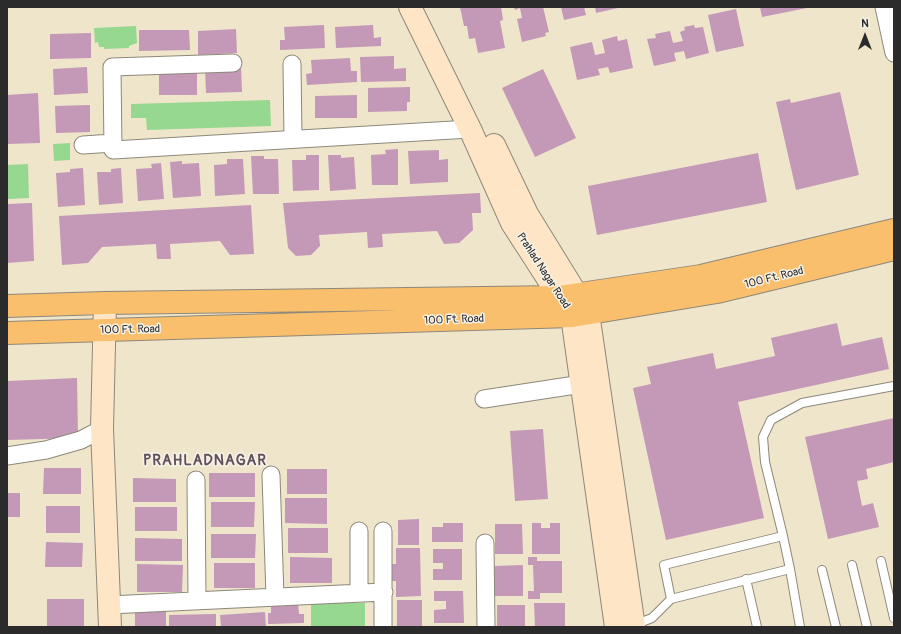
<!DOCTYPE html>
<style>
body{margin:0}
#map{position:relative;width:901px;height:634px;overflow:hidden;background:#efe5cb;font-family:Pangolin,sans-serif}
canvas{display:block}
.frame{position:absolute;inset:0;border:8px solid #2b2b2b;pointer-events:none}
.north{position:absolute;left:845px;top:16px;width:40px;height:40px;-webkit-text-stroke:3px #f7f3e8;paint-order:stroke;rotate:0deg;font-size:11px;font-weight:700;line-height:16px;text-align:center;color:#2b2b2b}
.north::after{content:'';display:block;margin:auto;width:14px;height:18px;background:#2b2b2b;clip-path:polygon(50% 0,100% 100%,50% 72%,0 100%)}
</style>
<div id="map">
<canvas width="901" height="634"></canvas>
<div class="frame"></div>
<div class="north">N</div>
</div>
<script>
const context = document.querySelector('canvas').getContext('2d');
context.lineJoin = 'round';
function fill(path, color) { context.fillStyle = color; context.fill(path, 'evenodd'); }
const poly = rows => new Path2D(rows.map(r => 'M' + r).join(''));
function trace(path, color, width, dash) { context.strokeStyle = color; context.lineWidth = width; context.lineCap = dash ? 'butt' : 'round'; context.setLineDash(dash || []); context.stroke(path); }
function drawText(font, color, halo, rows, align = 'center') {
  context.font = font + ' Pangolin,sans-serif'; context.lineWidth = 3; context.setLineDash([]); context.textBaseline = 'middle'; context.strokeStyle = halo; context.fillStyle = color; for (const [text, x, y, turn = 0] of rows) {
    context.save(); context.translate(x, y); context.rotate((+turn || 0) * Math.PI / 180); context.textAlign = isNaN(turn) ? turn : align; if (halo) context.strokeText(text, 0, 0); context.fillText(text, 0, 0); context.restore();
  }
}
const green = poly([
 [136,26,137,43,129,46,129,48,104,49,104,47,99,47,98,42,95,43,94,28],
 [270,100,271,126,147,130,146,118,131,118,131,104],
 [70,143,70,160,54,161,53,144],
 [28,164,29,198,7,199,7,165],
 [311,603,365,603,365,627,311,627]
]);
const building = poly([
 [460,7,501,7,503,20,500,21,505,48,478,53,475,38,469,39,467,26,464,26],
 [514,7,543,7,549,32,545,33,546,36,522,42,517,19,522,18,520,8,515,10],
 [561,7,584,7,586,15,564,20],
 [595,7,618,7,618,8,596,13],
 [760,7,807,7,807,8,762,17],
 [736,9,744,46,716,52,708,15],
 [324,25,325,48,280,50,280,40,285,40,284,27],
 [373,25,374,38,381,37,381,46,336,48,335,27],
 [694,25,695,28,703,27,709,53,686,59,684,51,674,53,676,61,654,66,647,39,656,38,655,34,670,31,673,43,683,41,680,32,685,30,684,27],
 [236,29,237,53,198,55,198,31],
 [139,30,189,30,190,50,139,51],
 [91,33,91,58,50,59,50,34],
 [617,36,618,41,627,39,633,68,610,73,608,67,598,69,600,75,577,80,570,47,592,42,595,55,605,53,602,40],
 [394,56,394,69,406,68,406,81,361,82,360,57],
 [350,58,351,71,357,71,357,82,307,85,306,74,312,73,311,60],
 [241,66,242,92,206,93,205,68],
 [87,67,88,93,54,95,53,69],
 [543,69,576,138,535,157,502,88],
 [197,71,197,95,159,95,159,72],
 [410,87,410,102,407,102,407,111,368,112,368,88],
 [840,92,859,175,796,190,776,102,790,99,791,103],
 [38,93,40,143,7,144,7,95],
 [357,95,357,118,315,118,315,96],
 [90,105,90,132,56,133,55,106],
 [398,149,398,185,372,185,371,155,386,154,385,150],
 [439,150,439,160,448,159,448,182,410,184,408,151],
 [758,153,767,202,597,235,588,186],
 [306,155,319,155,319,190,293,191,292,160,306,160],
 [328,155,341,155,341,158,354,157,356,189,330,191],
 [251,156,264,156,264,159,278,159,279,194,253,194],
 [227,159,243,159,245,194,215,196,214,165,227,164],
 [182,161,182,164,199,163,201,196,173,198,170,162],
 [161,163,164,199,138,201,136,169,152,168,151,164],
 [83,168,85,205,58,207,56,173,70,172,70,169],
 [121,168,123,203,99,205,97,172,111,172,111,169],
 [480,193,481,213,472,213,473,230,459,243,444,244,437,231,382,234,383,247,368,248,367,232,319,235,320,246,311,255,296,256,288,248,283,203],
 [32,203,34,261,7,263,7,204],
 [251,205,254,254,230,255,220,241,170,244,171,259,157,259,156,244,102,247,88,263,62,265,59,216],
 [837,323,842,346,882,337,889,369,738,402,764,518,666,540,633,388,651,384,647,367,713,353,716,369,775,356,771,338],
 [77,378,78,438,7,440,7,381],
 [894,418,894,462,866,469,868,479,857,481,862,506,873,503,879,527,828,539,805,437],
 [543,429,548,499,515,501,510,431],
 [44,468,81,468,81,494,43,494],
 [287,469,327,469,327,494,287,494],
 [209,473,255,473,255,497,209,497],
 [133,478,176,479,176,502,133,502],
 [7,493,20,493,20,517,7,517],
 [285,498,327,498,327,524,285,523],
 [211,502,255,502,254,527,211,527],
 [46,506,80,506,80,533,46,533],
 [135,507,177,507,177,531,135,531],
 [419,519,419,545,398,545,398,520],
 [443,523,463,523,463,542,432,542,432,527,443,527],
 [532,523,541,523,541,528,550,528,550,523,560,523,560,554,532,554],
 [495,524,522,524,523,554,495,554],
 [288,528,328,528,328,553,288,553],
 [211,534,256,534,255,558,211,558],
 [135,538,182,539,182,561,135,561],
 [46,542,83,543,82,567,45,567],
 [396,548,420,548,421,596,396,597,396,581,391,581,391,564,396,564],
 [433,549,462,549,462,580,433,580,433,569,443,569,443,563,433,563],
 [290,557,332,558,332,583,290,583],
 [528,557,537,557,537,561,562,561,562,593,540,593,540,599,528,599,528,591,534,591,533,565,528,565],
 [214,563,255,563,255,588,214,588],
 [137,564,183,565,182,592,137,592],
 [523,565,523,596,494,596,494,566],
 [434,591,463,591,464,623,434,623,434,610,446,609,446,601,434,601],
 [47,599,84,599,84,626,47,626],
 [397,600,422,600,422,627,397,627],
 [298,603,299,614,304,614,304,623,268,624,268,613,271,613,271,604],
 [534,603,565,603,565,627,535,627],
 [497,605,525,605,525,627,497,627],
 [135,611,166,611,166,627,135,627],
 [265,612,266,627,221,627,220,615],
 [216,614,216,627,169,627,169,615]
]);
const lane = poly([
 [881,561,894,618],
 [852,565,867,627],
 [790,569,800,627],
 [822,570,836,627],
 [746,579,757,627],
 [671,599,790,569,783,536],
 [634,625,652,618,671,599,664,565,783,536,765,462,763,437,771,420,802,403,894,386]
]);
const street = poly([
 [884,7,894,53],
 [233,63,112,67,113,150,470,129],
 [292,64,293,139],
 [83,145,113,143],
 [484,399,582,384],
 [7,456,46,450,81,440,102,429],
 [271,475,275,597],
 [196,480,197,600],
 [359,531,359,593],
 [383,531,383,627],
 [485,543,486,627],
 [109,605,384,592]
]);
const secondary = poly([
 [410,7,470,129,512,223,572,316,616,627],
 [494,145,527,214,588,313,634,627],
 [105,303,102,429,110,627]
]);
const primary = poly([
 [7,306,105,303,560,297,701,276,894,230],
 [7,333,572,316,717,292,894,249]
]);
const streetNames = [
 ["Prahlad Nagar Road",543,271,57],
 ["100 Ft. Road",774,278,-14],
 ["100 Ft. Road",454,320,-2],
 ["100 Ft. Road",130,330,-1]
];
const districtNames = [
 ["PRAHLADNAGAR",205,461]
];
fill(green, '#96d88f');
fill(building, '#c498b7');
trace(lane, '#8d887b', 10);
trace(street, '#8d887b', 19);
trace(secondary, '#8d887b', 24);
trace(primary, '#8d887b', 24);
trace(lane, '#fff', 8);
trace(street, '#fff', 17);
trace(secondary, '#fde5c5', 22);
trace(primary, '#f9bf6d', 22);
drawText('11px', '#2b2b2b', '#f7f3e8', streetNames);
context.letterSpacing = '1px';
drawText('bold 15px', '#61515c', '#f7f3e8', districtNames);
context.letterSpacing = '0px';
</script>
